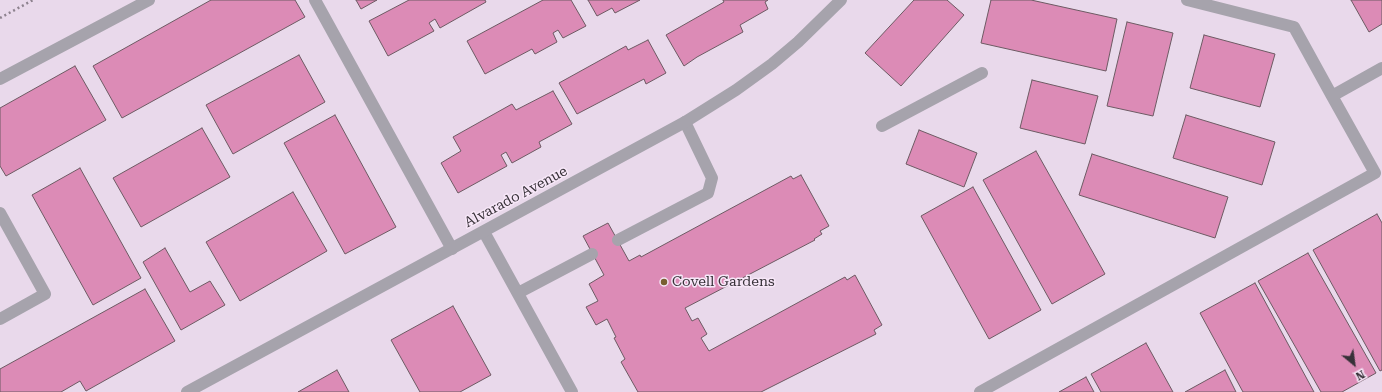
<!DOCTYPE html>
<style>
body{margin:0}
#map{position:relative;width:1382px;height:392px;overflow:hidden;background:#e9d9eb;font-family:"Roboto Serif",serif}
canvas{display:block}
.north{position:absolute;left:1334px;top:344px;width:40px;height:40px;-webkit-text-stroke:3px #f7e7f8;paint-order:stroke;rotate:151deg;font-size:11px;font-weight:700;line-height:16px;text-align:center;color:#373138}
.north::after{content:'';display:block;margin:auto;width:14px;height:18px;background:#373138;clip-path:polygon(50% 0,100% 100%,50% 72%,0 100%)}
</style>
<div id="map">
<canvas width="1382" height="392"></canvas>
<div class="north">N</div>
</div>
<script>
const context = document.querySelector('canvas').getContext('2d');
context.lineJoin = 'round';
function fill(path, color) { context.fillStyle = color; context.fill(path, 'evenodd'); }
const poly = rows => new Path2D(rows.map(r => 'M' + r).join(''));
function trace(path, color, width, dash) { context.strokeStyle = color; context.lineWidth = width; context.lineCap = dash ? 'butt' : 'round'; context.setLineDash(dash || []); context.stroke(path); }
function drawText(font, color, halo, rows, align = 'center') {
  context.font = font + ' "Roboto Serif",serif'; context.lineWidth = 3; context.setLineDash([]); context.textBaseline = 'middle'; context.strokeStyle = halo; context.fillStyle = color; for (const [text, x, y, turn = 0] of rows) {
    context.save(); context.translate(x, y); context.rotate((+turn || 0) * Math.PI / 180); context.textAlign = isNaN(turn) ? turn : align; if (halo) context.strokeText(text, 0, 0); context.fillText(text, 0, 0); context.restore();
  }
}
const building = poly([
 [211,0,295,0,305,17,122,118,93,66,211,0],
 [356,0,377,0,361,9,356,0],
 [409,0,485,0,486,2,440,28,435,19,429,23,434,31,388,56,369,21,409,0],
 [543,0,571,0,586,26,563,38,558,30,553,33,557,42,535,54,532,49,485,74,467,41,543,0],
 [588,0,640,0,615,13,612,8,597,16,588,0],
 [723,0,768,0,765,2,768,9,740,25,743,32,697,57,684,66,666,35,724,2,723,0],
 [914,0,947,0,964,15,901,86,865,53,914,0],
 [991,0,1031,0,1117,19,1106,71,981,43,991,0],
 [1351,0,1382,0,1382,24,1369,32,1351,0],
 [1127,22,1173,33,1153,116,1107,106,1127,22],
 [1204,35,1275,54,1260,107,1190,88,1204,35],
 [648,40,666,73,646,84,644,79,577,114,559,83,626,46,628,50,648,40],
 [299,55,325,102,233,154,206,105,299,55],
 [75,66,106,120,6,176,0,166,0,108,75,66],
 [1032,80,1098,96,1085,144,1020,128,1032,80],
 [553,91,572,124,539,142,541,147,512,163,506,152,501,155,507,166,458,193,441,163,461,151,453,137,512,104,516,110,553,91],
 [335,115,396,227,345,254,284,143,335,115],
 [1186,115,1275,142,1262,185,1173,158,1186,115],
 [202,128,230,177,141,227,113,178,202,128],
 [919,130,977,153,964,187,906,164,919,130],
 [1036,151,1105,274,1052,304,983,180,1036,151],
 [1092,154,1228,197,1215,238,1079,195,1092,154],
 [80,168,141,278,93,305,32,195,80,168],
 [801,175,829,226,820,231,822,234,814,239,815,240,685,308,692,321,698,318,707,334,701,338,709,351,845,277,847,280,855,275,882,325,874,330,876,334,761,392,638,392,621,362,625,359,614,338,616,337,607,319,596,325,586,307,598,301,589,284,604,275,583,236,608,223,629,261,640,255,641,257,791,176,793,179,801,175],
 [973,187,1041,310,989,339,921,216,973,187],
 [293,192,327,251,240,301,206,242,293,192],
 [1377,214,1382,223,1382,370,1380,371,1313,250,1377,214],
 [165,248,190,292,210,281,225,305,181,330,143,262,165,248],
 [1308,253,1376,373,1342,392,1321,392,1258,281,1308,253],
 [1255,283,1314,392,1243,392,1200,313,1255,283],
 [145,289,175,341,86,391,80,381,61,392,0,392,0,369,145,289],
 [453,306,491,375,460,392,420,392,391,340,453,306],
 [1146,343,1173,392,1101,392,1091,374,1146,343],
 [337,370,349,392,298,392,337,370],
 [1225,370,1236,392,1185,392,1225,370],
 [1086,377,1094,392,1059,392,1086,377]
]);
const path = poly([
 [0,18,33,0]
]);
const lane = poly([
 [315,0,452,249],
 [1187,0,1294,27,1332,96,1382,68],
 [0,79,149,0],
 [882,126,982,73],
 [0,213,45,294,0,319],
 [484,232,572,392],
 [618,240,708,193,712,178,685,122],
 [518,293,592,254],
 [980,392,1375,173,1332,96]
]);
const street = poly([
 [187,392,685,122,736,90,772,64,798,42,841,0]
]);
const markers = [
 [664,282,4,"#795f31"]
];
const streetNames = [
 ["Alvarado Avenue",516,197,-28]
];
const poiNames = [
 ["Covell Gardens",672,282]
];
fill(building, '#dc8bb6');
trace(building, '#6d5a63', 1);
trace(path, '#8d828e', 2.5, [2, 3]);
trace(lane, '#a6a3ac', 12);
trace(street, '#a6a3ac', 12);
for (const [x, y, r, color] of markers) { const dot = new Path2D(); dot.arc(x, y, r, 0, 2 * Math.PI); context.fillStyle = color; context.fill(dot); trace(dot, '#f7e7f8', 1.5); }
drawText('14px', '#373138', '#f7e7f8', streetNames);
drawText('14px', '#373138', '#f7e7f8', poiNames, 'left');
</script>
